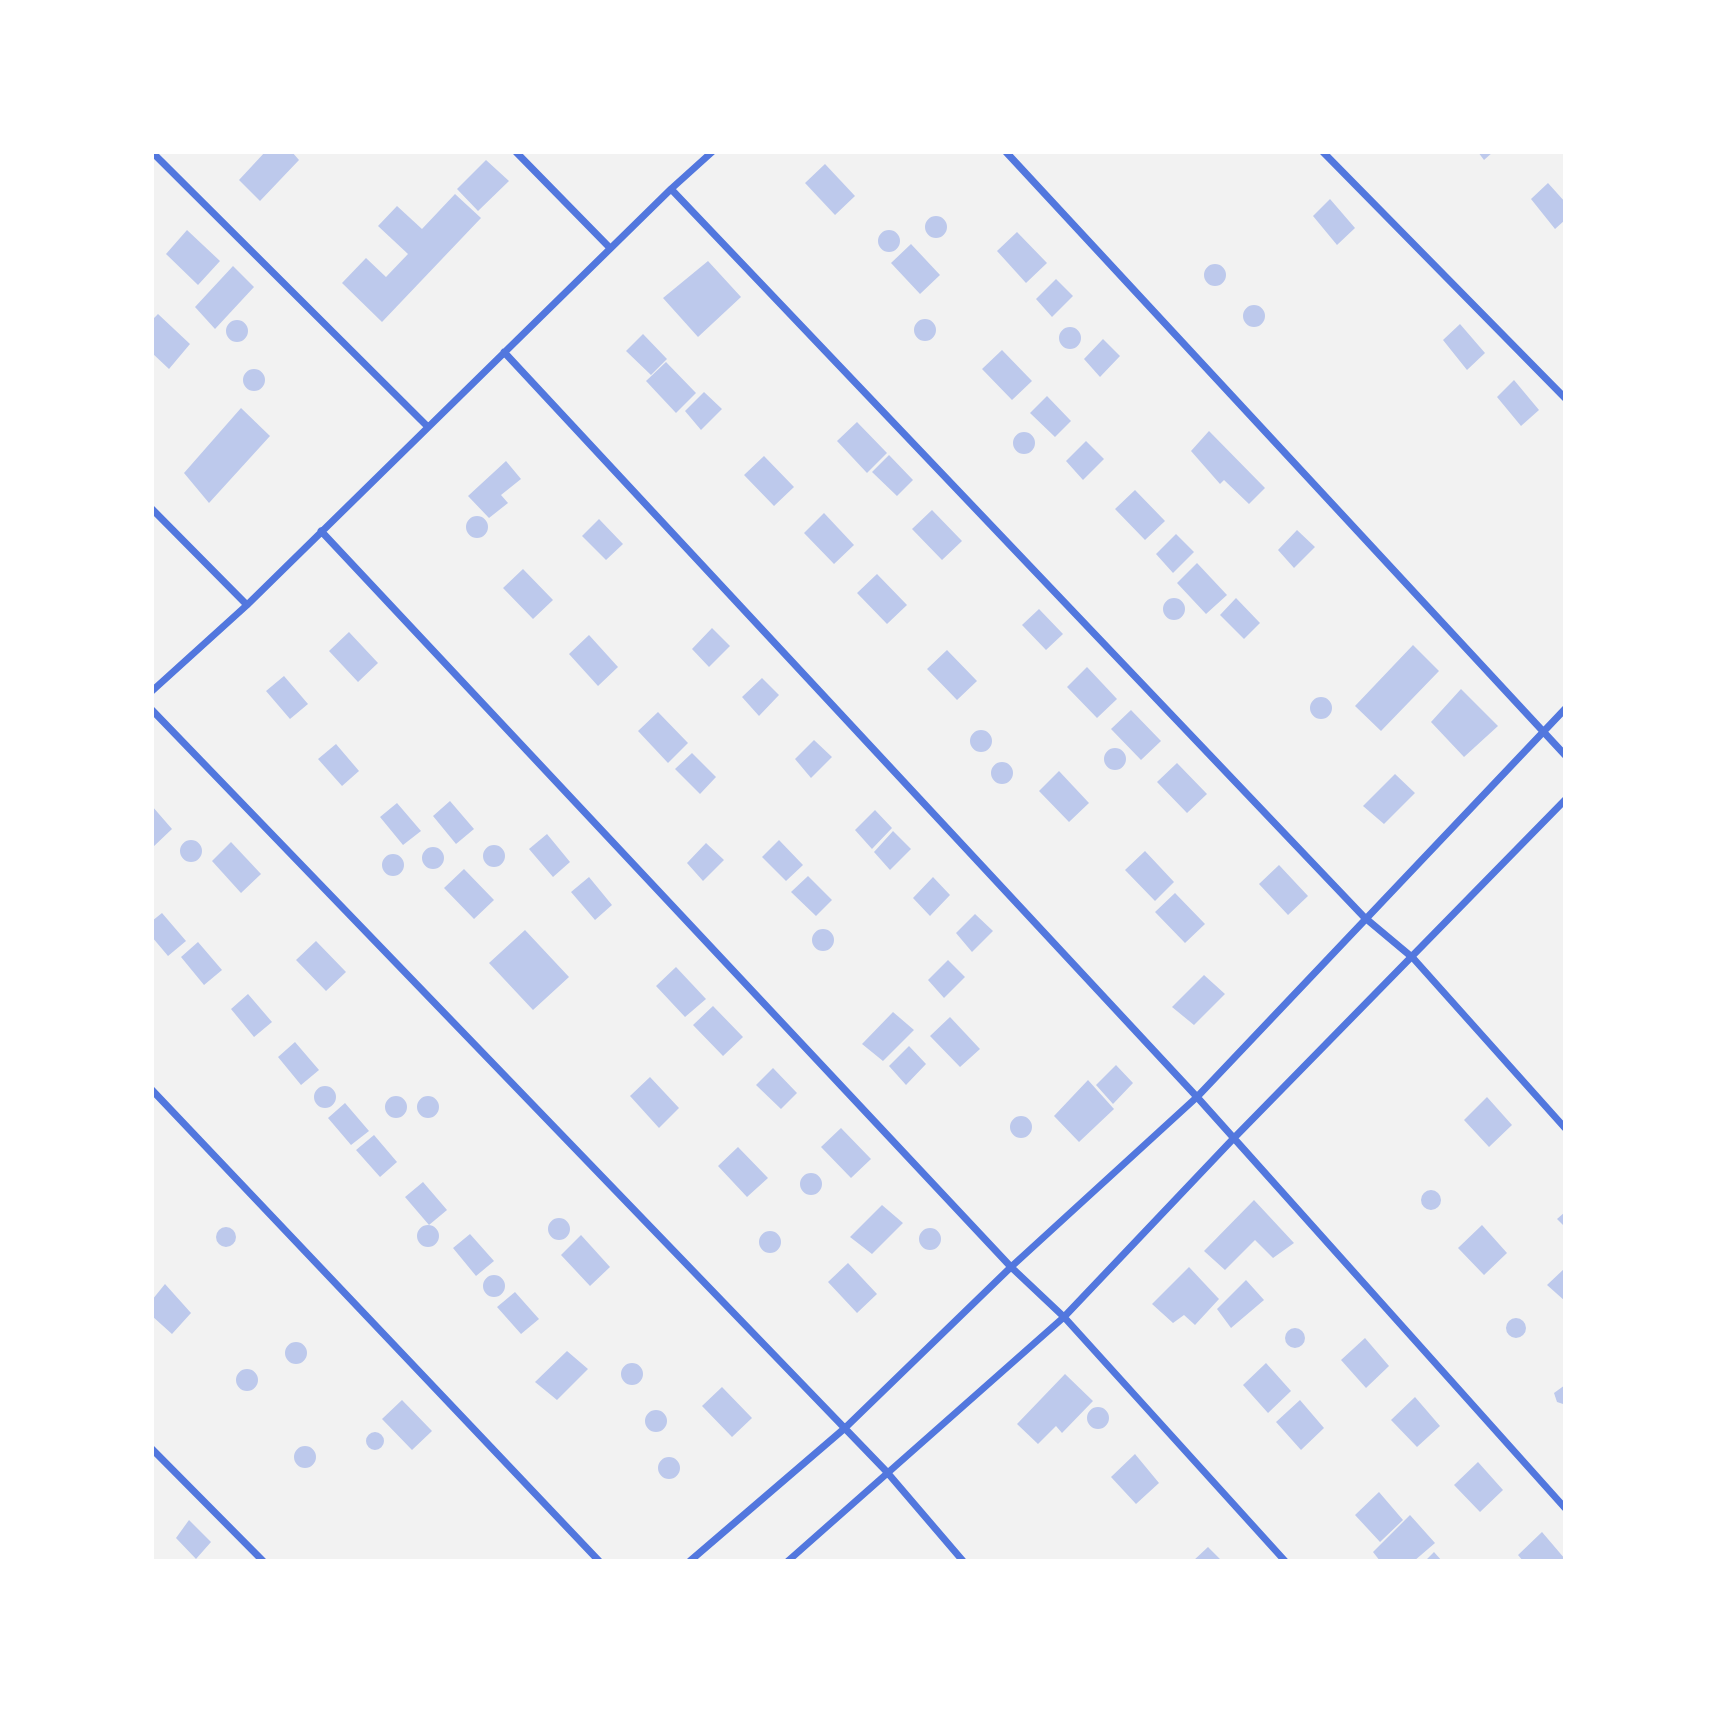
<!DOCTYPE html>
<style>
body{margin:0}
#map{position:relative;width:1717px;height:1713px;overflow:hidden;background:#f2f2f2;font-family:Rubik,sans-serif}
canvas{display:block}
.frame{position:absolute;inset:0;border:154px solid #fff;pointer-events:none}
</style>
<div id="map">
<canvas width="1717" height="1713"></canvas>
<div class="frame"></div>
</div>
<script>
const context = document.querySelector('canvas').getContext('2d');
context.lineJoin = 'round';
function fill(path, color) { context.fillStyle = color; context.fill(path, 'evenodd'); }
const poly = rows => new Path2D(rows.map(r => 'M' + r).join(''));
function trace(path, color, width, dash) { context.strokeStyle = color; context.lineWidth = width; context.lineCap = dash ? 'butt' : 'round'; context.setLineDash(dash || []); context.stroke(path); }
const building = poly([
 [265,152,292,152,299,160,260,201,239,180],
 [1478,152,1493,152,1484,160],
 [486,160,509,181,478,211,457,189],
 [825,164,855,196,835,215,805,183],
 [1548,183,1565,202,1565,220,1555,229,1531,199],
 [455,194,481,218,382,322,342,283,366,258,386,277,408,254,378,226,397,206,422,229],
 [1330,199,1355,228,1337,245,1313,216],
 '925 227a11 11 0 1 1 22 0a11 11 0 1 1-22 0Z',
 [187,230,220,261,198,285,166,254],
 '878 241a11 11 0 1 1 22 0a11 11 0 1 1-22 0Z',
 [1017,232,1047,263,1026,283,997,251],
 [911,244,940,275,920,294,891,263],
 [708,261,741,297,698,337,663,298],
 '1204 275a11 11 0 1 1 22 0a11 11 0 1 1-22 0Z',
 [233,266,254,287,215,329,195,307],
 [1056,279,1073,296,1052,317,1036,299],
 '1243 316a11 11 0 1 1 22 0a11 11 0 1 1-22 0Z',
 [158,314,190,344,169,369,152,353,152,320],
 '914 330a11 11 0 1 1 22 0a11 11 0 1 1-22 0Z',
 '226 331a11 11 0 1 1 22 0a11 11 0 1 1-22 0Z',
 [1460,324,1485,353,1467,370,1443,340],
 '1059 338a11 11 0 1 1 22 0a11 11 0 1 1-22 0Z',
 [643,334,667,359,651,375,626,351],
 [1103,339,1120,356,1100,377,1084,359],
 [1002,350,1032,381,1012,400,982,369],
 [666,362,696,393,676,413,646,381],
 '243 380a11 11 0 1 1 22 0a11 11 0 1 1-22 0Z',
 [1514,380,1539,410,1521,426,1497,397],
 [704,392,722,409,701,430,685,411],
 [1047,396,1071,421,1055,437,1030,413],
 [241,408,270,436,209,503,184,473],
 [857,422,887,453,867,473,837,441],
 [1209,431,1265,488,1249,504,1224,480,1220,484,1191,451],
 '1013 443a11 11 0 1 1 22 0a11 11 0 1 1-22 0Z',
 [1086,441,1104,459,1083,480,1066,461],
 [889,455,913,480,897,496,872,472],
 [764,456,794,487,774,506,744,475],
 [506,461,521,479,501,495,508,503,489,518,468,496],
 [1135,490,1165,521,1145,540,1115,509],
 [932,510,962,541,942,560,912,529],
 [824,513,854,545,834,564,804,533],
 '466 527a11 11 0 1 1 22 0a11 11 0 1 1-22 0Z',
 [599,519,623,544,606,560,582,536],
 [1297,530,1315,547,1294,568,1278,550],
 [1176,534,1194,552,1173,573,1156,554],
 [1197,563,1227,595,1206,614,1177,583],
 [523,569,553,600,533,619,503,588],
 [877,574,907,605,887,624,857,593],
 [1236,598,1260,623,1244,639,1220,615],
 '1163 609a11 11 0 1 1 22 0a11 11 0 1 1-22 0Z',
 [1039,609,1063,634,1046,650,1022,625],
 [712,628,730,646,709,667,692,649],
 [349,632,378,663,358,682,329,651],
 [589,635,618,667,598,686,569,654],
 [1413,645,1439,671,1381,731,1355,706],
 [947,650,977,681,957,700,927,669],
 [1087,667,1117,699,1097,718,1067,687],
 [284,676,308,704,290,719,266,691],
 [762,678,779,695,759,716,742,697],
 [1461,689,1498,726,1464,757,1431,722],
 '1310 708a11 11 0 1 1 22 0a11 11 0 1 1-22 0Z',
 [1131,710,1161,741,1141,760,1111,729],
 [658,712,688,743,668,763,638,731],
 '970 741a11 11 0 1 1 22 0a11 11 0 1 1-22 0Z',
 [814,740,832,757,811,778,795,759],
 [336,744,359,771,342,786,318,759],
 '1104 759a11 11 0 1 1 22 0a11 11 0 1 1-22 0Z',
 [692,753,716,777,700,794,675,769],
 '991 773a11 11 0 1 1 22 0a11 11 0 1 1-22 0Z',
 [1177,763,1207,794,1187,813,1157,782],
 [1059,771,1089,803,1069,822,1039,791],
 [1395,774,1415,793,1384,824,1363,806],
 [450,801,474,829,456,844,433,816],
 [397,803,421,831,403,845,380,817],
 [152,806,172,829,152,848],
 [875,810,892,828,872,849,855,830],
 [893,831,911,849,890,870,874,852],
 [547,834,570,862,553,877,529,849],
 [779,840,803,865,786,881,762,857],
 '180 851a11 11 0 1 1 22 0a11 11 0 1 1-22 0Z',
 [231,842,261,874,241,893,212,861],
 [706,843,724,860,703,881,687,863],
 '483 856a11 11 0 1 1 22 0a11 11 0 1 1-22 0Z',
 '422 858a11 11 0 1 1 22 0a11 11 0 1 1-22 0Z',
 [1145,851,1174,882,1155,901,1125,870],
 '382 865a11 11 0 1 1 22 0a11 11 0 1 1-22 0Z',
 [1279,865,1308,896,1288,915,1259,884],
 [464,869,494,900,474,919,444,888],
 [808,876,832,900,816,916,791,892],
 [589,877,612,905,595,920,571,892],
 [933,877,950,895,930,916,913,898],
 [1175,893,1205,924,1185,943,1155,912],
 [162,913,186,941,168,956,152,937,152,921],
 [975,914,993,931,972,952,956,933],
 '812 940a11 11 0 1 1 22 0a11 11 0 1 1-22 0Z',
 [525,930,569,977,533,1010,489,963],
 [316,941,346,972,326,991,296,960],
 [198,942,222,970,204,985,181,957],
 [948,960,965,977,944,998,928,980],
 [676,967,706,999,685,1017,656,986],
 [1204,975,1225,994,1194,1025,1172,1007],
 [248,994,272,1022,254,1037,231,1009],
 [713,1006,743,1037,723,1056,693,1025],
 [893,1012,914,1030,883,1061,862,1044],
 [950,1017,980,1049,960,1067,930,1036],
 [295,1042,319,1070,301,1085,278,1057],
 [909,1046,926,1064,906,1085,889,1066],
 [1116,1065,1133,1083,1113,1104,1096,1085],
 [773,1068,797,1093,781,1109,756,1085],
 [650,1077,679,1108,659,1128,630,1096],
 [1088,1080,1114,1109,1079,1142,1054,1116],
 '314 1097a11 11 0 1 1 22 0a11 11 0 1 1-22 0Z',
 '385 1107a11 11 0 1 1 22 0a11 11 0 1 1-22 0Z',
 '417 1107a11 11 0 1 1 22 0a11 11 0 1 1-22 0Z',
 [1487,1097,1512,1125,1489,1147,1464,1120],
 [345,1103,369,1131,351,1145,328,1118],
 '1010 1127a11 11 0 1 1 22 0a11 11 0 1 1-22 0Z',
 [841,1128,871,1159,851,1178,821,1147],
 [374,1135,397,1162,380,1177,356,1150],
 [738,1147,768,1178,747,1197,718,1166],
 '800 1184a11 11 0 1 1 22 0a11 11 0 1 1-22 0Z',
 [423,1182,447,1210,429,1225,405,1197],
 '1421 1200a10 10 0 1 1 20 0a10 10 0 1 1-20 0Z',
 [1254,1200,1294,1243,1273,1258,1255,1240,1225,1270,1204,1251],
 [882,1205,903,1223,872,1254,850,1237],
 [1565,1212,1565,1227,1557,1219],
 '548 1229a11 11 0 1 1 22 0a11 11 0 1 1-22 0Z',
 [1482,1225,1507,1253,1484,1275,1458,1248],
 '417 1236a11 11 0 1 1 22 0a11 11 0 1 1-22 0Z',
 '216 1237a10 10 0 1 1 20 0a10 10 0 1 1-20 0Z',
 '919 1239a11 11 0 1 1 22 0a11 11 0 1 1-22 0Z',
 '759 1242a11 11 0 1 1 22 0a11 11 0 1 1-22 0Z',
 [470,1234,494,1261,476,1276,453,1248],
 [581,1235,610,1267,590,1286,561,1255],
 [848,1263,877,1294,857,1313,828,1282],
 [1189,1267,1219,1299,1195,1325,1184,1315,1173,1323,1152,1304],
 [1565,1268,1565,1301,1547,1285],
 '483 1286a11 11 0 1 1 22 0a11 11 0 1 1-22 0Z',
 [1246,1280,1264,1300,1231,1328,1217,1309],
 [165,1284,191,1313,172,1334,152,1316,152,1300],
 [515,1292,539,1319,521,1334,497,1307],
 '1506 1328a10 10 0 1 1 20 0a10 10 0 1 1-20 0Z',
 '1285 1338a10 10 0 1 1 20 0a10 10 0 1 1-20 0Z',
 [1365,1338,1389,1366,1366,1388,1341,1360],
 '285 1353a11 11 0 1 1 22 0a11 11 0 1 1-22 0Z',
 [567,1351,588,1369,557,1400,535,1382],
 [1266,1363,1291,1391,1268,1413,1243,1385],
 '621 1374a11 11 0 1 1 22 0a11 11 0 1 1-22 0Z',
 '236 1380a11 11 0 1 1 22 0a11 11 0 1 1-22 0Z',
 [1065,1374,1093,1401,1062,1433,1056,1426,1038,1444,1017,1424],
 [1565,1385,1565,1404,1563,1404,1557,1402,1554,1393],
 [722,1387,752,1418,732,1437,702,1406],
 [1415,1397,1440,1426,1417,1447,1391,1420],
 [402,1400,432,1431,412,1450,382,1419],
 [1300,1400,1324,1428,1301,1450,1276,1422],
 '1087 1418a11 11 0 1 1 22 0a11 11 0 1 1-22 0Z',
 '645 1421a11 11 0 1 1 22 0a11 11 0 1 1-22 0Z',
 '366 1441a9 9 0 1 1 18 0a9 9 0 1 1-18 0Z',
 '294 1457a11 11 0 1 1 22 0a11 11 0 1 1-22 0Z',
 [1135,1454,1159,1483,1136,1504,1111,1477],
 '658 1468a11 11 0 1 1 22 0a11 11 0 1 1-22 0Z',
 [1478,1462,1503,1490,1480,1512,1454,1485],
 [1379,1492,1403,1520,1380,1542,1355,1515],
 [1410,1515,1435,1543,1414,1561,1380,1561,1373,1552],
 [189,1520,211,1542,196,1559,176,1538],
 [1542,1532,1565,1559,1565,1561,1523,1561,1518,1555],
 [1208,1547,1222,1561,1193,1561],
 [1434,1552,1442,1561,1425,1561]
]);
const minor = poly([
 [152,152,428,427],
 [516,152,610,248],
 [1006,152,1565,755],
 [1323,152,1565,398],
 [671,189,1364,917,1413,958,1565,1128],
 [504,352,1197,1097,1565,1508],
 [152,509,247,605],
 [321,531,1011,1267,1064,1317,1285,1561],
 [152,691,247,605,671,189,712,152],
 [152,710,886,1471,963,1561],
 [152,1090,599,1561],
 [152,1449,263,1561],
 [690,1561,845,1428,1011,1267,1197,1097,1565,709],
 [788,1561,1064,1317,1233,1139,1565,800]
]);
fill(building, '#bdc9ec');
trace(minor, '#5277de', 7);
</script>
